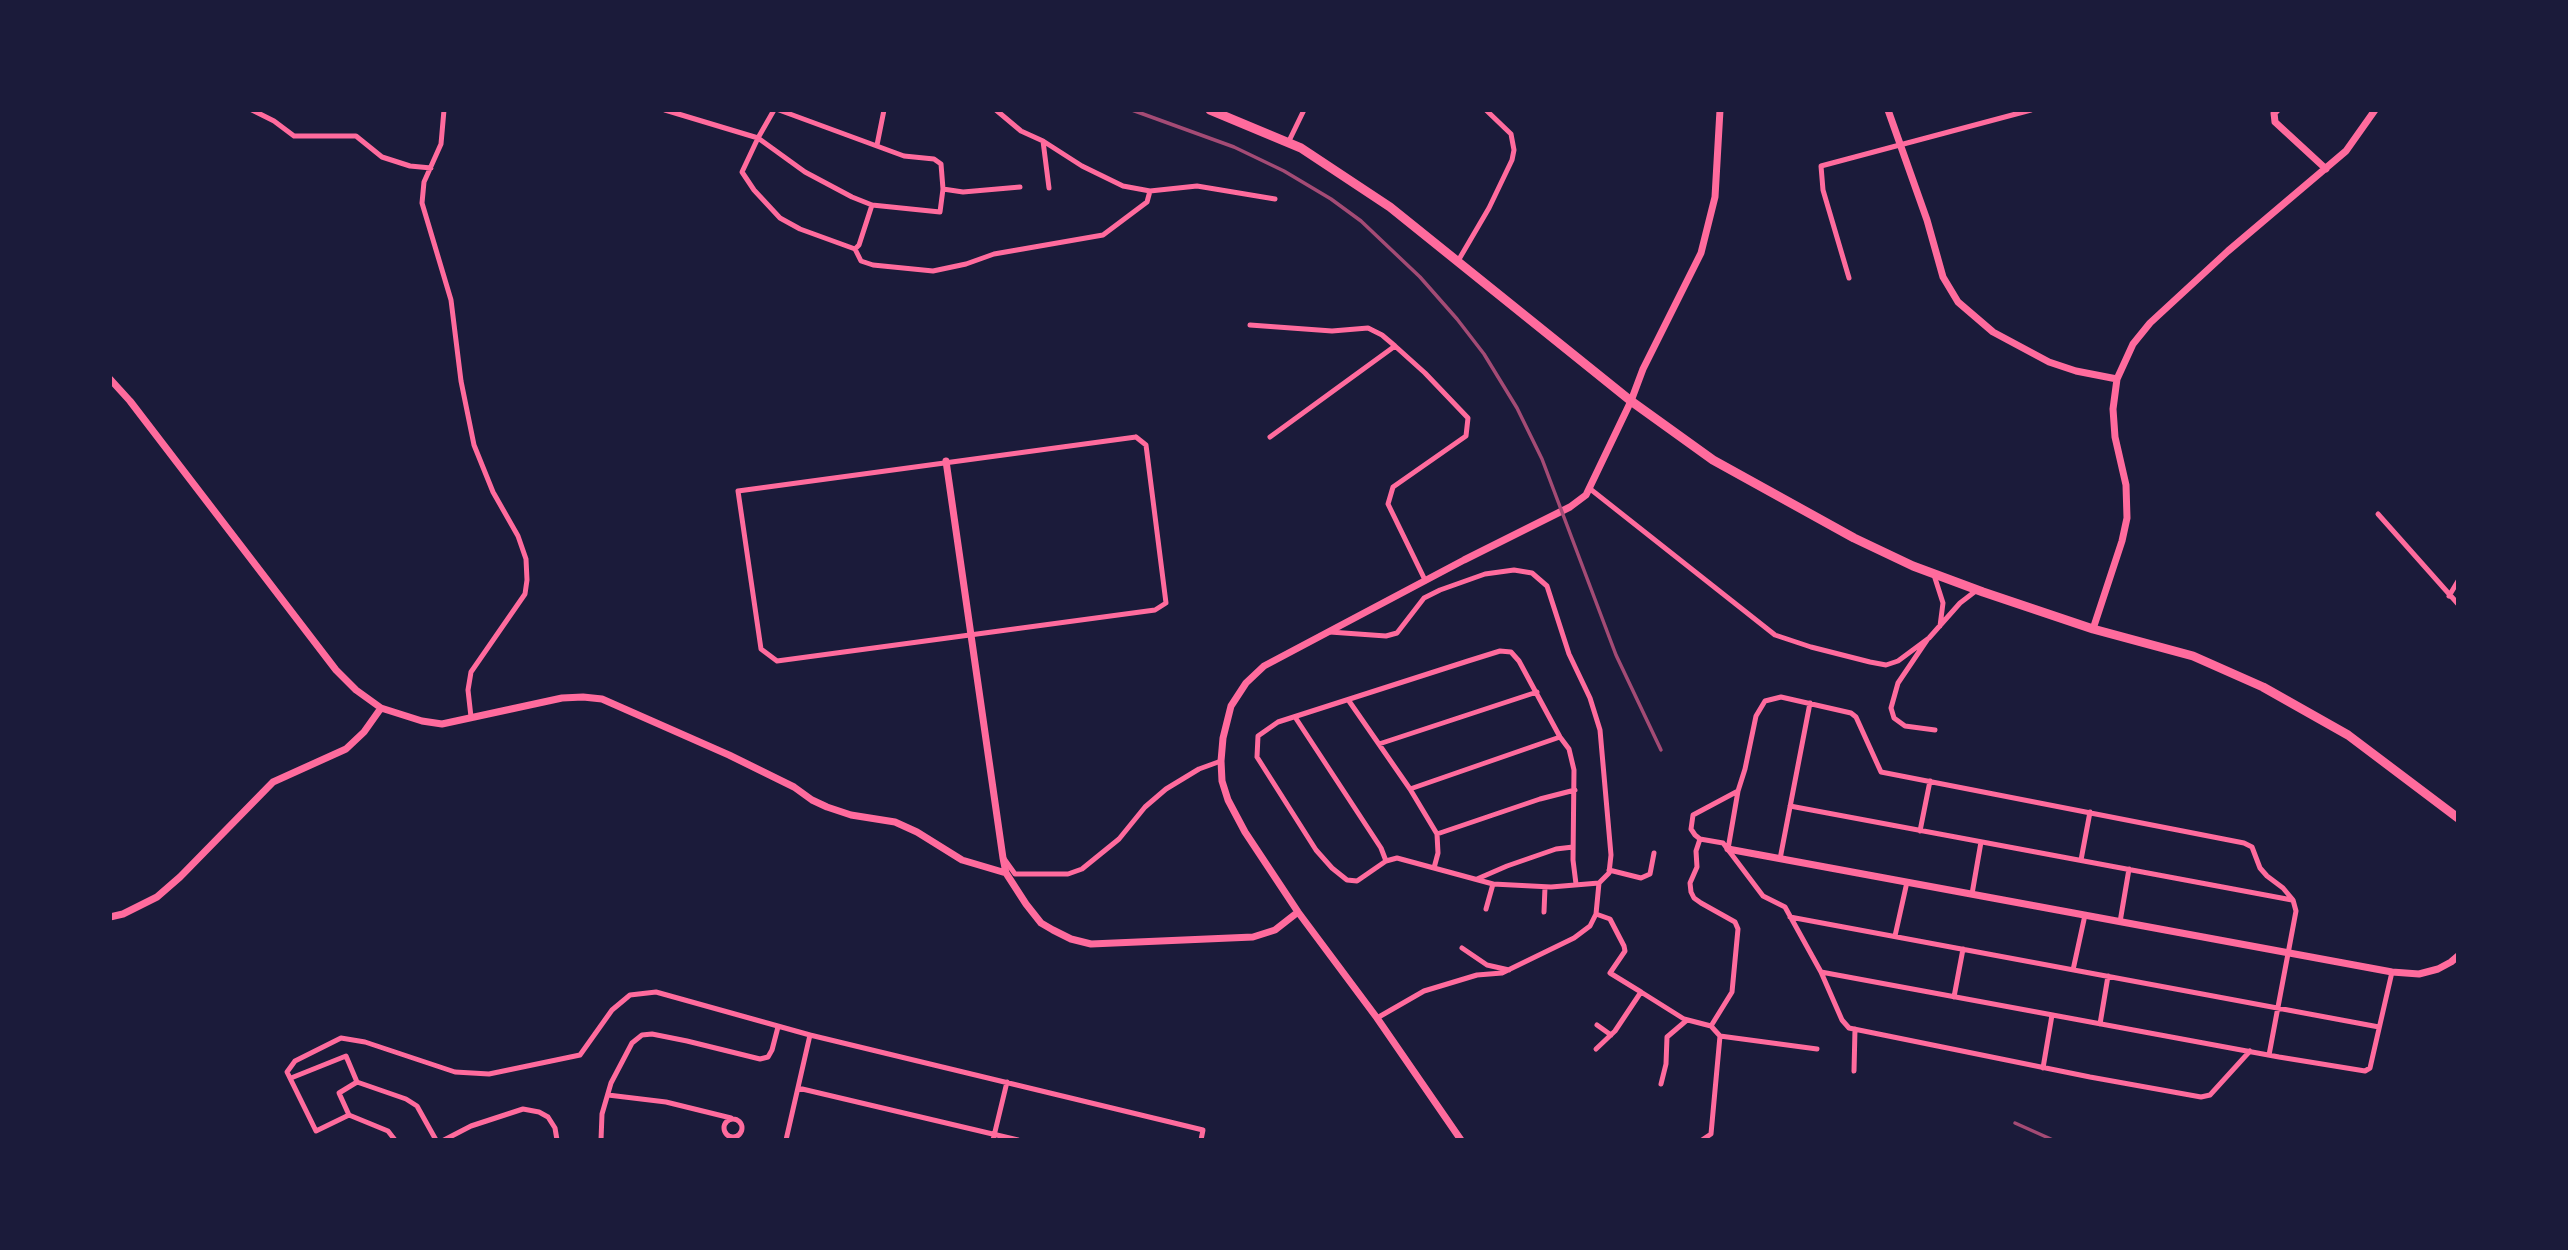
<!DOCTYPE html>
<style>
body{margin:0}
#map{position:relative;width:2568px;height:1250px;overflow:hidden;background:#1b1b3a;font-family:"Varela Round",sans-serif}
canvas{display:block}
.frame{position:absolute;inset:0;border:112px solid #1b1b3a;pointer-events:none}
</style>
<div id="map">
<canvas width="2568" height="1250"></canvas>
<div class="frame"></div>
</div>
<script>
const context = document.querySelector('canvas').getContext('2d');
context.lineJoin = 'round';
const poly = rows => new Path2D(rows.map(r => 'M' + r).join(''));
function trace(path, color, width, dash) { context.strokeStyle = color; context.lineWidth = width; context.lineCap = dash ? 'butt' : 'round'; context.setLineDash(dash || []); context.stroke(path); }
const minor = poly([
 [252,110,274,121,294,136,356,136,382,157,410,166,431,168],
 [444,110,441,144,424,182,422,203,451,300,461,381,474,445,493,492,518,536,526,559,527,580,525,594,471,672,468,690,471,717],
 [665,110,758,138,742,172,754,190,780,218,800,229,855,249,859,245,872,205],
 [774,110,758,138,805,172,852,197,872,205,940,212,943,189],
 [779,110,904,156,934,159,941,164,943,189,963,192,1020,187],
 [1043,141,1049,188],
 [1288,143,1304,110],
 [877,145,884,110],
 [1150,191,1197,186,1275,199],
 [855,249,861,261,873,265,933,271,966,264,994,254,1103,235,1147,202,1150,191,1123,186,1082,166,1043,141,1021,131,996,110],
 [1458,261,1489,208,1512,160,1514,150,1511,134,1486,110],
 [1849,278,1823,190,1821,166,2031,110],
 [1250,325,1332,331,1368,328,1382,335,1395,346],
 [1136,437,1146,445,1166,603,1155,610,777,661,761,649,738,491,1136,437],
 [1270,437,1395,346,1425,373,1468,418,1466,436,1393,487,1388,504,1425,580],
 [1589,488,1775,635,1811,647,1870,662,1886,665,1898,661,1929,638,1960,603,1977,590],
 [2378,514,2458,604],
 [1934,575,1943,603,1940,626],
 [2449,596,2458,581],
 [1330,632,1386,636,1397,633,1424,598,1440,590,1485,574,1514,570,1532,573,1547,586,1569,654,1590,698,1600,730,1611,855,1609,873,1599,883,1596,914,1590,926,1574,938,1502,973,1477,975,1424,991,1377,1018],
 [1927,640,1898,683,1891,708,1894,718,1905,726,1935,730],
 [1349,701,1410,789,1437,834,1438,853,1434,868],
 [1295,717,1381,848,1386,861],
 [1379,744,1537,692],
 [1410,789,1560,737],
 [1790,806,2292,900],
 [1920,831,1930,781],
 [1437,834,1540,799,1575,790],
 [1700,839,1696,851,1697,867,1690,883,1691,892,1694,898,1701,903,1735,922,1738,929,1732,992,1711,1026,1720,1036],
 [1728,849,1738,791],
 [1780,859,1810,703],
 [1005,860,1015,874,1068,874,1082,869,1119,839,1145,807,1166,789,1199,769,1221,761],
 [2081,860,2090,812],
 [1609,870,1641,878,1650,874,1654,853],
 [1477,879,1507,866,1556,849,1573,847],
 [1576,884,1573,860,1574,770,1569,749,1560,737,1519,661,1511,652,1500,651,1468,661,1278,722,1258,736,1257,757,1316,850,1332,868,1347,880,1357,881,1386,861,1397,858,1493,884,1551,887,1599,883],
 [1972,894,1981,842],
 [1486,909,1493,884],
 [1544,912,1545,887],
 [1596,914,1610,919,1624,946,1625,951,1610,973,1641,992],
 [1790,917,2379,1027],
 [2120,922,2129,869],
 [1895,936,1907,882],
 [1462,948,1487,965,1509,970],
 [2073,970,2085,915],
 [1821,972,1842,1020,1849,1028,2090,1077,2201,1097,2210,1095,2250,1051],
 [1954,997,1963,949],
 [2100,1024,2108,976],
 [1597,1025,1611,1035],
 [1596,1049,1615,1031,1641,992,1684,1019,1711,1026],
 [2269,1055,2296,911,2293,900,2283,888,2267,876,2260,868,2252,847,2244,843,1881,772,1856,717,1851,713,1781,697,1765,701,1756,716,1745,769,1738,791,1693,815,1691,829,1695,835,1700,839,1723,843,1763,896,1785,907,1821,972,2279,1057,2365,1071,2370,1068,2392,972],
 [2043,1068,2052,1015],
 [1854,1071,1855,1029],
 [291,1078,346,1056,357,1082],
 [1661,1084,1666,1064,1667,1037,1687,1020],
 [798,1088,1018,1140],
 [608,1095,666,1102,731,1118],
 [349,1115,388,1131,395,1140],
 '724 1128a9 9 0 1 1 18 0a9 9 0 1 1-18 0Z',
 [436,1140,417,1106,406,1099,357,1082,339,1093,349,1115,316,1131,287,1072,295,1061,341,1038,365,1042,455,1072,489,1074,580,1055,612,1010,630,995,656,992,810,1035],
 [444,1140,471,1126,523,1109,539,1112,548,1117,555,1128,557,1140],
 [601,1140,602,1114,611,1083,632,1043,642,1035,652,1034,687,1041,760,1059,768,1057,772,1050,778,1027],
 [786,1140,810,1035,1203,1130,1201,1140],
 [993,1140,1007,1082],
 [1702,1140,1711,1134,1720,1036,1817,1049]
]);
const tertiary = poly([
 [1888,110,1927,220,1943,277,1958,302,1993,332,2049,362,2076,371,2117,379],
 [2277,110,2274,113,2275,122,2326,169],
 [110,379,130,401,336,670,356,690,381,708,422,721,442,724,562,698,583,697,602,699,729,755,794,787,812,800,827,807,851,815,895,822,917,832,962,860,1006,873],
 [946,461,1003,858,1006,873,1026,904,1041,923,1053,930,1071,939,1091,944,1253,937,1275,930,1298,912],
 [2093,629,2122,541,2127,518,2126,485,2115,437,2113,409,2117,379,2133,344,2150,323,2228,251,2346,151,2375,110],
 [1728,849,2392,972,2419,974,2438,969,2451,962,2458,956],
 [110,917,123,914,157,897,180,877,273,782,346,749,364,732,381,708],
 [1461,1140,1377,1018,1298,912,1245,832,1228,800,1222,781,1221,761,1223,738,1231,706,1246,683,1264,666,1464,560,1570,507,1586,495,1631,401,1643,369,1701,253,1715,197,1720,110]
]);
const trunk = poly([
 [1210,110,1301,148,1390,207,1631,401,1713,460,1854,538,1913,566,1983,592,2093,629,2193,656,2263,687,2348,735,2458,818]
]);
const rail = poly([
 [1132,110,1234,147,1284,171,1331,199,1361,221,1420,277,1457,319,1484,354,1517,408,1542,459,1616,655,1661,750],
 [2015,1123,2053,1140]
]);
trace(minor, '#ff6b9d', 5);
trace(tertiary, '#ff6b9d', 7);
trace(trunk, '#ff6b9d', 9);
trace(rail, '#a44b75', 3.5);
</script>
